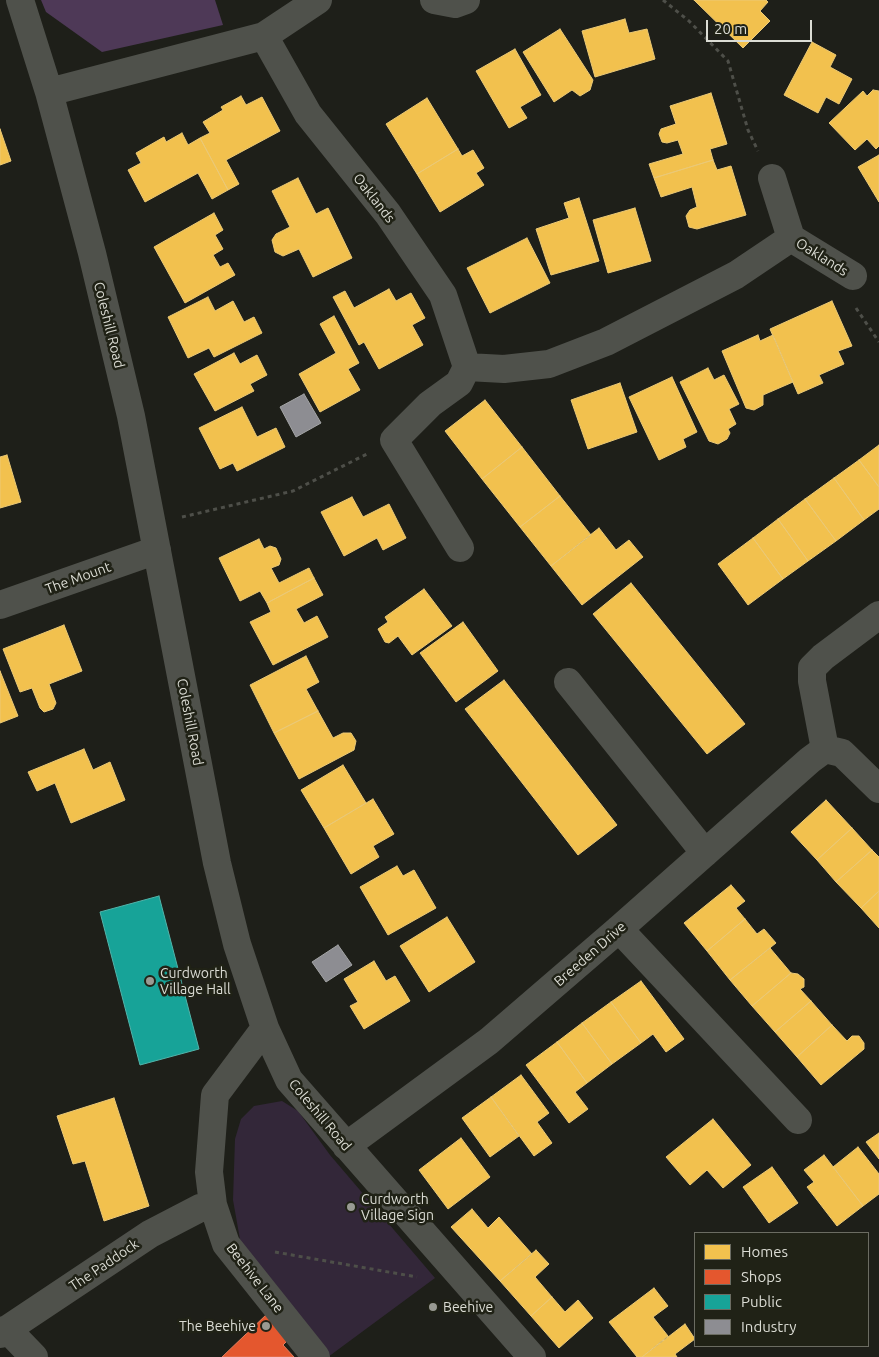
<!DOCTYPE html>
<style>
body{margin:0}
#map{position:relative;width:879px;height:1357px;overflow:hidden;background:#1e1f19;font-family:Ubuntu,sans-serif}
canvas{display:block}
.legend{position:absolute;left:694px;top:1232px;width:175px;height:115px;box-sizing:border-box;background:#202216;border:1px solid #6b6c62;margin:0;padding:6px 9px;list-style:none;font-size:15px;color:#dbdcd4}
.legend li{display:flex;align-items:center;gap:10px;height:25px}
.legend b{width:25px;border:1px solid #6b6c62}
.scale{position:absolute;left:706px;top:20px;width:106px;height:22px;box-sizing:border-box;border:2px solid #dbdcd4;border-top:0;padding-left:6px;font-size:15px;line-height:18px;white-space:nowrap;color:#dbdcd4;-webkit-text-stroke:4px #202216;paint-order:stroke}
</style>
<div id="map">
<canvas width="879" height="1357"></canvas>
<ul class="legend">
<li><b style="height:14px;background:#f2c14e"></b>Homes</li>
<li><b style="height:14px;background:#e4572e"></b>Shops</li>
<li><b style="height:14px;background:#17a398"></b>Public</li>
<li><b style="height:14px;background:#8d8d92"></b>Industry</li>
</ul>
<div class="scale">20 m</div>
</div>
<script>
const context = document.querySelector('canvas').getContext('2d');
context.lineJoin = 'round';
function fill(path, color) { context.fillStyle = color; context.fill(path, 'evenodd'); }
const poly = rows => new Path2D(rows.map(r => 'M' + r).join(''));
function trace(path, color, width, dash) { context.strokeStyle = color; context.lineWidth = width; context.lineCap = dash ? 'butt' : 'round'; context.setLineDash(dash || []); context.stroke(path); }
function drawText(font, color, halo, rows, align = 'center') {
  context.font = font + ' Ubuntu,sans-serif'; context.lineWidth = 5; context.setLineDash([]); context.textBaseline = 'middle'; context.strokeStyle = halo; context.fillStyle = color; for (const [text, x, y, turn = 0] of rows) {
    context.save(); context.translate(x, y); context.rotate((+turn || 0) * Math.PI / 180); context.textAlign = isNaN(turn) ? turn : align; if (halo) context.strokeText(text, 0, 0); context.fillText(text, 0, 0); context.restore();
  }
}
const green = poly([
 [282,1101,298,1111,330,1155,435,1278,328,1357,241,1245,233,1200,235,1139,241,1119,254,1106]
]);
const forest = poly([
 [41,0,215,0,223,25,102,52,46,12]
]);
const homes = poly([
 [694,0,766,0,768,2,760,11,770,21,743,48,694,0],
 [625,19,629,33,647,29,655,59,595,77,582,31,625,19],
 [560,29,593,80,590,90,580,96,572,90,554,102,523,52,560,29],
 [812,42,836,55,830,67,852,79,839,104,826,97,818,113,784,95,812,42],
 [515,49,541,95,520,107,527,118,509,128,476,71,515,49],
 [873,90,879,91,879,146,876,149,867,139,855,150,829,123,863,91,867,96,873,90],
 [711,93,727,144,710,149,713,160,654,178,649,164,683,154,678,140,667,143,662,142,659,134,661,129,676,124,670,106,711,93],
 [241,96,246,105,262,97,280,131,226,160,239,184,228,190,200,138,210,133,203,122,223,110,221,107,241,96],
 [427,98,458,149,417,174,386,124,427,98],
 [0,129,11,161,0,165,0,129],
 [182,133,188,145,200,138,228,190,212,199,198,173,145,202,128,170,141,163,136,153,164,137,166,142,182,133],
 [458,149,462,156,473,150,484,168,476,173,484,185,440,212,417,174,458,149],
 [879,155,879,202,858,167,879,155],
 [713,160,717,170,731,166,746,215,697,229,689,227,686,216,690,210,697,207,692,187,661,197,654,178,713,160],
 [298,178,316,214,328,208,352,258,313,277,299,249,283,256,275,252,272,240,276,234,290,227,272,191,298,178],
 [579,198,599,261,551,275,536,229,569,218,564,203,579,198],
 [635,208,651,261,608,273,593,220,635,208],
 [214,213,223,230,215,235,223,249,213,255,220,267,228,263,235,275,185,303,154,247,214,213],
 [527,238,550,283,490,313,467,268,527,238],
 [389,289,396,301,411,293,425,318,412,325,423,345,379,369,364,342,359,345,333,297,345,291,354,308,389,289],
 [208,297,215,311,233,301,244,322,254,317,262,333,214,357,209,348,188,358,168,317,208,297],
 [832,301,852,346,838,351,844,364,819,375,823,383,798,394,770,329,832,301],
 [334,316,359,363,348,369,360,390,320,412,299,374,336,353,320,324,334,316],
 [758,335,760,341,773,335,793,382,763,395,763,405,754,410,746,408,722,351,758,335],
 [234,353,240,364,257,355,267,375,250,384,254,391,215,411,194,374,234,353],
 [708,368,714,380,724,375,739,404,729,409,736,424,728,429,730,433,727,439,718,444,709,441,680,382,708,368],
 [672,377,697,432,683,439,686,447,659,460,629,397,672,377],
 [620,383,637,432,588,449,571,400,620,383],
 [485,400,522,447,482,479,445,431,485,400],
 [242,407,257,437,276,428,285,447,237,471,233,463,220,469,199,428,242,407],
 [879,445,879,487,859,460,879,445],
 [522,447,560,496,520,527,482,479,522,447],
 [7,455,21,502,0,508,0,457,7,455],
 [859,460,879,487,879,509,864,520,834,478,859,460],
 [834,478,864,520,836,541,805,499,834,478],
 [560,496,591,535,551,566,520,527,560,496],
 [352,497,363,517,389,504,406,538,383,550,377,538,344,556,321,512,352,497],
 [805,499,836,541,808,561,778,519,805,499],
 [778,519,808,561,783,579,753,538,778,519],
 [599,528,616,550,629,540,643,557,582,605,551,566,599,528],
 [753,538,783,579,748,605,718,564,753,538],
 [259,539,264,549,270,546,276,548,281,559,279,565,271,568,279,583,309,568,314,578,267,603,260,591,240,601,219,558,259,539],
 [314,578,323,595,296,609,304,623,317,616,328,637,273,665,250,622,271,612,267,603,314,578],
 [631,583,745,724,707,754,593,614,631,583],
 [424,589,452,626,412,655,398,636,389,643,385,642,378,629,388,622,385,617,424,589],
 [463,622,498,671,456,702,420,653,463,622],
 [64,625,82,671,49,684,56,703,53,709,44,712,40,708,32,688,20,692,3,649,64,625],
 [306,656,319,682,306,689,318,711,274,733,250,685,306,656],
 [0,671,18,716,0,723,0,671],
 [504,680,617,825,578,855,465,709,504,680],
 [318,711,333,738,343,733,351,733,356,741,354,750,299,779,274,733,318,711],
 [84,749,93,770,110,762,125,800,71,823,55,783,37,791,28,772,84,749],
 [343,765,366,803,324,828,301,790,343,765],
 [373,799,394,834,373,846,379,857,351,874,324,828,373,799],
 [826,800,852,828,817,860,791,832,826,800],
 [852,828,872,850,836,882,817,860,852,828],
 [872,850,879,857,879,891,861,908,836,882,872,850],
 [397,866,403,876,414,870,436,908,388,935,360,887,397,866],
 [731,885,745,901,736,908,745,919,707,951,684,923,731,885],
 [879,891,879,928,861,908,879,891],
 [447,917,475,962,429,992,400,946,447,917],
 [745,919,757,934,764,929,776,943,730,980,707,951,745,919],
 [770,948,791,973,752,1006,730,980,770,948],
 [374,961,386,981,395,976,410,1001,364,1029,350,1006,358,1002,344,979,374,961],
 [791,973,798,974,804,979,804,987,800,989,811,1001,775,1032,752,1006,791,973],
 [641,981,684,1039,666,1052,653,1034,641,1043,611,1002,641,981],
 [811,1001,832,1025,797,1057,775,1032,811,1001],
 [611,1002,641,1043,612,1064,582,1023,611,1002],
 [582,1023,612,1064,587,1083,557,1042,582,1023],
 [832,1025,847,1041,852,1036,859,1036,864,1043,864,1049,821,1085,797,1057,832,1025],
 [557,1042,587,1083,575,1092,588,1109,569,1123,526,1065,557,1042],
 [521,1075,549,1113,537,1122,552,1143,534,1156,491,1097,521,1075],
 [491,1097,519,1136,490,1157,462,1118,491,1097],
 [114,1098,149,1206,104,1221,85,1161,73,1164,57,1116,114,1098],
 [713,1119,751,1165,723,1188,707,1170,690,1185,666,1157,713,1119],
 [879,1133,879,1159,866,1142,879,1133],
 [461,1138,490,1177,448,1209,419,1170,461,1138],
 [858,1147,879,1174,879,1194,863,1206,833,1167,858,1147],
 [824,1155,863,1206,837,1226,807,1187,814,1182,804,1170,824,1155],
 [772,1167,798,1203,769,1223,743,1187,772,1167],
 [472,1209,488,1228,499,1217,532,1254,500,1281,451,1227,472,1209],
 [536,1250,549,1264,535,1277,552,1297,531,1316,500,1281,536,1250],
 [654,1288,668,1306,653,1317,668,1336,642,1357,637,1357,609,1322,654,1288],
 [552,1297,565,1312,578,1300,593,1318,559,1348,531,1316,552,1297],
 [685,1324,695,1339,675,1354,677,1357,642,1357,685,1324]
]);
const shops = poly([
 [267,1314,290,1338,283,1345,294,1357,222,1357,267,1314]
]);
const public = poly([
 [159,896,199,1049,140,1065,100,912,159,896]
]);
const industry = poly([
 [304,394,321,423,296,437,280,407,304,394],
 [338,945,352,965,326,982,312,962,338,945]
]);
const path = poly([
 [663,0,689,21,728,61,748,130,758,151],
 [856,308,879,342],
 [182,517,293,491,367,454],
 [275,1252,417,1277]
]);
const minor = poly([
 [20,0,49,92,92,253,131,416,217,863,237,944,265,1028,289,1080,532,1357],
 [434,0,455,4,466,0],
 [264,36,308,114,388,214,443,295,467,367,459,383,430,404,394,440,460,548],
 [49,92,264,36,318,0],
 [772,178,791,238,853,276],
 [467,367,504,369,549,364,606,342,736,275,791,238],
 [0,605,157,550],
 [568,682,705,853],
 [825,749,812,681,812,668,823,657,879,615],
 [619,929,798,1120],
 [265,1028,215,1095,209,1172,213,1205,226,1244,316,1357],
 [346,1146,489,1041,619,929,810,760,825,749,842,753,879,789],
 [7,1329,34,1357],
 [0,1334,150,1234,200,1208,213,1205]
]);
const markers = [
 [150,981,5,"#999a93"],
 [351,1207,5,"#999a93"],
 [433,1307,5,"#999a93"],
 [266,1326,5,"#999a93"]
];
const streetNames = [
 ["Oaklands",374,198,52],
 ["Oaklands",822,257,32],
 ["Coleshill Road",109,325,76],
 ["The Mount",78,578,-20],
 ["Coleshill Road",190,722,79],
 ["Breeden Drive",590,954,-41],
 ["Coleshill Road",320,1115,50],
 ["The Paddock",104,1265,-34],
 ["Beehive Lane",255,1278,52]
];
const poiNames = [
 ["Curdworth",160,973],
 ["Village Hall",160,989],
 ["Curdworth",361,1199],
 ["Village Sign",361,1215],
 ["Beehive",443,1307],
 ["The Beehive",256,1326,"right"]
];
fill(green, '#332739');
fill(forest, '#4e3957');
fill(homes, '#f2c14e');
trace(homes, '#ebc976', 1);
fill(shops, '#e4572e');
trace(shops, '#e17f60', 1);
fill(public, '#17a398');
trace(public, '#52b4aa', 1);
fill(industry, '#8d8d92');
trace(industry, '#a4a5a6', 1);
trace(path, '#4e4f49', 3, [4, 4]);
trace(minor, '#4f514b', 28);
for (const [x, y, r, color] of markers) { const dot = new Path2D(); dot.arc(x, y, r, 0, 2 * Math.PI); context.fillStyle = color; context.fill(dot); trace(dot, '#202216', 2); }
drawText('14px', '#dbdcd4', '#202216', streetNames);
drawText('14px', '#dbdcd4', '#202216', poiNames, 'left');
</script>
